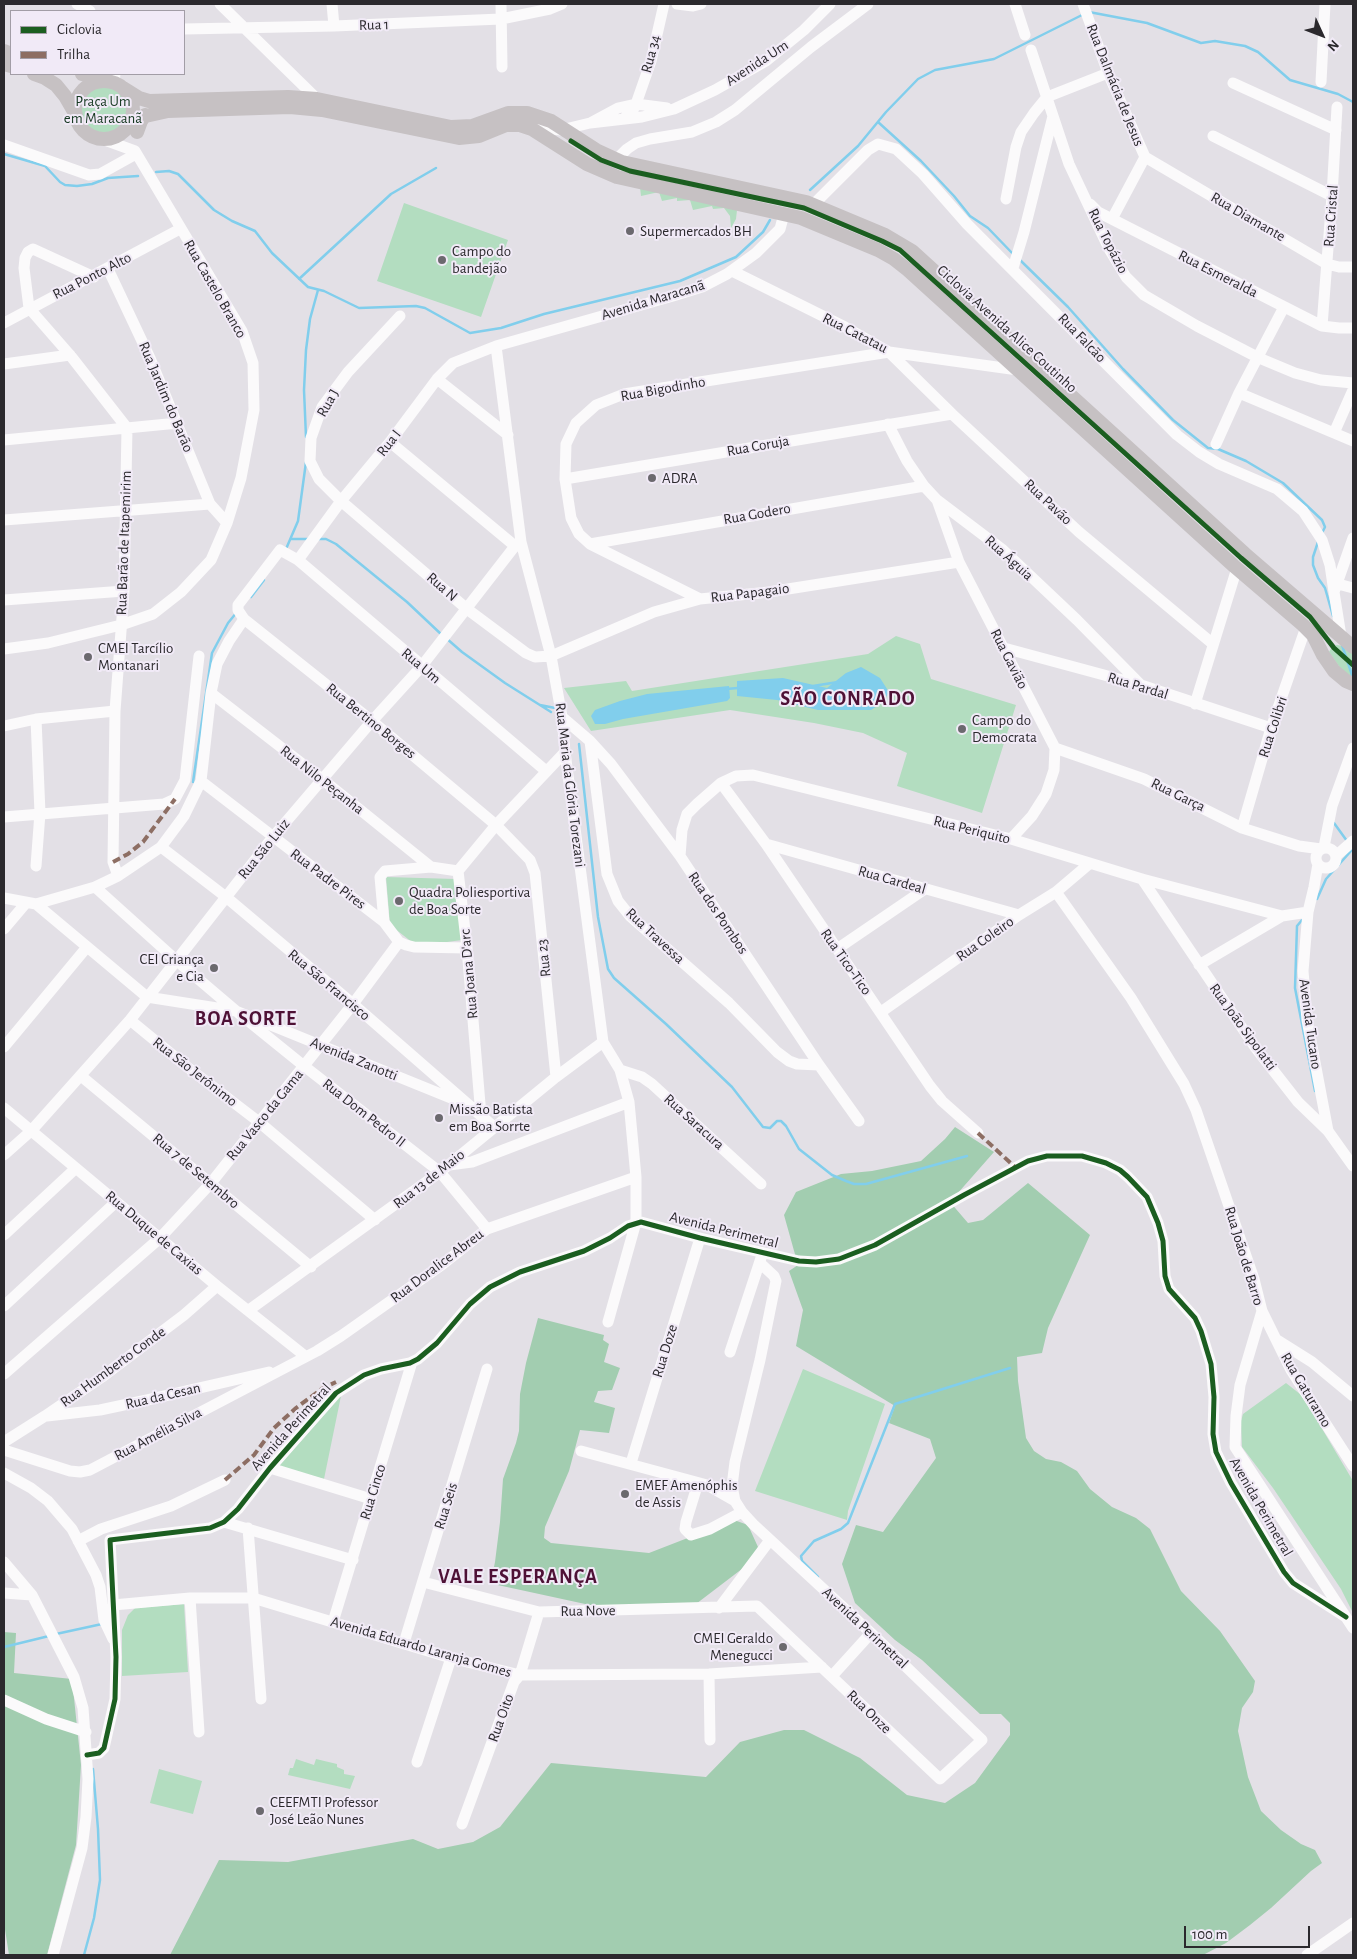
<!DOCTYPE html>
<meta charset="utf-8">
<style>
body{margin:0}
#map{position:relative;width:1357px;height:1959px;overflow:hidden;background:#e3e0e6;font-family:"Alegreya Sans",sans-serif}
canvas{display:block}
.frame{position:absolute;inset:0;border:5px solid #2b292d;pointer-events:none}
.legend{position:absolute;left:10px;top:10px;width:175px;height:65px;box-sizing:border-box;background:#f1eaf7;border:1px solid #a29da6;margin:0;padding:6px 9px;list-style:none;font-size:15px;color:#2b292d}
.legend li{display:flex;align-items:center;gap:10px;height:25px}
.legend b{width:25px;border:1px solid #a29da6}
.north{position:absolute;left:1297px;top:10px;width:50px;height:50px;-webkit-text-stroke:4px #f1eaf7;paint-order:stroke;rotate:133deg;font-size:14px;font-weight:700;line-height:20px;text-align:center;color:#2b292d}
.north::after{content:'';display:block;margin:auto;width:18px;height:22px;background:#2b292d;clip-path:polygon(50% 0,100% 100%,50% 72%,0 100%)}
.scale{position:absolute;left:1184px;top:1926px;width:126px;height:22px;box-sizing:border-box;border:2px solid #2b292d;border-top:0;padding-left:6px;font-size:15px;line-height:18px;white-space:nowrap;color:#2b292d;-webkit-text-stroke:4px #f1eaf7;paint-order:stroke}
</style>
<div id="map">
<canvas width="1357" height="1959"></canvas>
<div class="frame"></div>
<ul class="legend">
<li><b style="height:6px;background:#1b5e20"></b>Ciclovia</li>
<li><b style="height:6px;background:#8d6e63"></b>Trilha</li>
</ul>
<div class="north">N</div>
<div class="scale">100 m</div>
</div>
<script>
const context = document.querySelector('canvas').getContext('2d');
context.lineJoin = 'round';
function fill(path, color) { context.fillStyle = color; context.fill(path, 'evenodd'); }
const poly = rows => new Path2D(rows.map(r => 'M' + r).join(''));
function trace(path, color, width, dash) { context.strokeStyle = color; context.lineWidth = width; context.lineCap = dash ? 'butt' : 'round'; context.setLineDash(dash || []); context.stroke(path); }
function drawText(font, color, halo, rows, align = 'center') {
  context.font = font + ' "Alegreya Sans",sans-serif'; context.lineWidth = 4; context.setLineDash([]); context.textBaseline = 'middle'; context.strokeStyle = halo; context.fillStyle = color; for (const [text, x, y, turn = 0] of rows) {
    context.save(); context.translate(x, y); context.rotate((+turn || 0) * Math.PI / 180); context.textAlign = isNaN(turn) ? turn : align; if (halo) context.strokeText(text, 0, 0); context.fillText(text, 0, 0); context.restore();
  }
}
const green = poly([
 '78 110a25 25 0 1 1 50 0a25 25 0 1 1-50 0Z',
 [640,187,736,208,737,210,736,219,731,228,730,216,724,208,713,209,712,206,693,210,690,200,677,201,677,198,662,201,659,192,641,196],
 [404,203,508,240,481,317,377,281],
 [896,636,920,644,931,679,1016,705,982,813,897,786,907,753,863,733,814,723,730,710,591,731,564,688,626,681,632,691,868,654],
 [1337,645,1343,646,1353,654,1353,678,1345,675,1329,652,1332,647],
 [386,877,456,879,462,940,417,946,390,925],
 [803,1369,885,1404,848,1511,847,1520,755,1491],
 [1286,1383,1300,1394,1308,1405,1353,1481,1353,1613,1341,1589,1273,1488,1242,1447,1241,1421,1243,1414],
 [341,1396,324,1479,278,1467],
 [184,1604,188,1672,122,1676,122,1630,128,1615,135,1608],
 [296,1759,314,1765,316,1759,337,1764,337,1767,344,1770,344,1774,355,1776,350,1789,288,1775,290,1768,293,1768],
 [159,1769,202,1781,193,1814,150,1803]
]);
const forest = poly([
 [955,1127,994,1152,950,1202,968,1223,983,1220,1028,1183,1090,1235,1048,1328,1042,1353,1017,1357,1018,1381,1026,1438,1034,1451,1046,1459,1061,1462,1077,1471,1090,1489,1112,1507,1136,1518,1150,1529,1181,1591,1220,1631,1255,1681,1253,1692,1242,1708,1238,1731,1248,1777,1261,1811,1281,1830,1301,1844,1315,1850,1322,1863,1311,1871,1271,1908,1250,1925,1226,1943,1203,1955,170,1955,219,1860,288,1862,413,1839,438,1849,473,1842,500,1827,551,1763,706,1777,740,1742,784,1730,804,1730,860,1758,907,1795,945,1803,975,1783,1010,1735,1010,1723,1001,1714,980,1714,922,1660,895,1640,855,1603,842,1564,856,1525,883,1532,936,1458,930,1439,889,1423,895,1406,796,1346,803,1310,789,1271,798,1265,784,1215,796,1192,841,1174,872,1171,921,1161,945,1139],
 [538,1318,604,1335,603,1340,609,1344,604,1362,620,1368,612,1390,598,1391,594,1402,615,1408,609,1433,580,1430,569,1471,545,1527,544,1538,551,1543,649,1553,734,1520,748,1525,758,1547,755,1559,692,1607,599,1607,493,1584,491,1581,495,1562,500,1522,503,1479,516,1443,519,1431,520,1394,526,1363],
 [4,1632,16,1633,14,1673,72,1679,81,1765,76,1845,47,1955,9,1955,4,1923]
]);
const water = poly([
 [861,667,880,678,889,692,882,703,871,710,818,710,777,700,737,696,737,681,783,678,827,688,846,673],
 [729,686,730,698,727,701,623,719,605,724,595,724,591,716,595,710,620,701,647,694]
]);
const stream = poly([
 [1089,12,1147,23,1201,43,1215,41,1245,46,1258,52,1290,80,1338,94,1353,102],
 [878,122,921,161,954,196,970,216,988,228,1014,255],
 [4,154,45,166,60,182,65,185,77,186,92,184,108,178,138,176],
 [156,172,169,171,178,174,214,210,232,221,255,231,272,253,308,287,324,291,359,308,416,306,425,308,470,333,501,328,544,314,680,281,736,257,763,232,770,220],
 [810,190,858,146,886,112,918,79,935,70,994,59,1084,14],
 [1020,260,1068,307,1123,369,1173,420,1208,448,1218,449,1246,461,1283,483,1322,520,1325,527,1322,533],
 [299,279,391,194,436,168],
 [306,437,304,390,306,350,310,319,318,290],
 [291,539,310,539],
 [318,539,326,539,336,544,407,602,442,635],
 [1318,542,1313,557,1313,565,1318,578,1325,588,1333,616],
 [286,549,298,521,306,462],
 [251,597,264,580],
 [446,638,462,652,505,683,551,712],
 [1342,645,1353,678],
 [813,686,838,682],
 [726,689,738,688],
 [540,705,555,708],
 [579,744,598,917,608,969,614,978,666,1024,732,1087,763,1127,770,1128,777,1121,781,1121,786,1126,799,1149,832,1175,846,1181,854,1184,866,1184,967,1156],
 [193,782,212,653,228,623,237,612],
 [1334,823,1347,841],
 [1317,899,1326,879,1351,851,1352,847],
 [1302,920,1297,926,1295,988,1315,1091],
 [818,1577,802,1561,801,1556,814,1541,841,1529,848,1523,895,1404,1010,1368],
 [56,1634,102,1624],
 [4,1647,49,1636],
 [84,1955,94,1918,100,1880,98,1829,93,1769]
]);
const minor = poly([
 [77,4,90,11],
 [220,4,317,99,316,103],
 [332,4,334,26],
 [501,4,502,67],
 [677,4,693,6,701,4],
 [1015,4,1025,35],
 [1083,4,1108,73,1145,157,1112,219],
 [184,29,334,26,501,19,550,9,562,4],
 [1031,50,1069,164,1109,249,1126,277,1144,295,1197,326,1259,358,1295,373,1321,380,1353,383],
 [114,82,115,74],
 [1321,82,1325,4],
 [1233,83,1336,130],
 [623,119,632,112,636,104,651,61,664,4],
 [592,122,618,108,636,104,667,108],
 [531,127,561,130,590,123,642,117,674,109,715,90,766,61,804,30,830,4],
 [1213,136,1332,196],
 [4,145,89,175,100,174,136,154],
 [1145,157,1327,264,1339,267,1353,267],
 [616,160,627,149,636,143,650,139,692,132,716,122,735,110,811,47,868,4],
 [1006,199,1016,147,1021,132,1034,113,1047,97,1108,73],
 [1090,204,1098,212,1322,326,1339,328,1353,328],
 [813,205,868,150,878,144,896,149,923,174,967,224,1177,435,1199,452,1219,464,1277,489,1303,511,1322,540,1330,565,1334,592],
 [1013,268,1024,232,1053,116],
 [108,269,150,358,210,504,227,523],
 [732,271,845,327,889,352,1018,370],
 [94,277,33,249,28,252,25,258,24,268,29,308,70,355,127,428,124,591,115,711,113,862,118,876],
 [400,316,348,372,322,407,311,438,310,461,319,479,341,501,467,609,526,653,535,657,551,656,654,612,700,599,769,592,959,562],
 [4,323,180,229],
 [1322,326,1332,196,1337,107],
 [496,346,521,542,551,656,562,717,565,752,603,1042,620,1070,629,1102,636,1177,636,1222,608,1322],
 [889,352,952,414,1079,532,1213,644],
 [4,364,70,355],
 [437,379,508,435],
 [1239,393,1353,441],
 [888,424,907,461,924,486,937,500,1003,550,1077,620,1141,685],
 [1334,433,1353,390],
 [4,440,178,423],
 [390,442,515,546],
 [1216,444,1239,393,1284,307],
 [565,479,952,414],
 [937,500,959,562,1055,748,1054,770,1046,794,1032,816,1011,839],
 [4,520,210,504],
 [590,544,924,486],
 [298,560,341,501,390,442,437,379,453,363,496,346,673,296,702,287,727,274,756,253,780,229,784,214],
 [1338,584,1353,588],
 [700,599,590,544,579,534,571,518,565,479,566,444,576,423,596,405,624,394,889,352],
 [4,600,124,591],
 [1341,636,1334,592,1353,538],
 [1004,648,1141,685,1271,728],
 [4,649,48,643,121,625,153,614,181,592,211,560,227,523,241,478,254,410,253,363,242,331,135,151,102,139],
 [211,693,322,779,431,867],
 [1195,704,1237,568],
 [562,717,590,741,611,764,680,856,819,1065,859,1121],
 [4,726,36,719,115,711],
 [590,741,607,874,618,901,630,916,729,1003,777,1052,789,1061,797,1064,819,1065],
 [1055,748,1144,779,1242,828,1299,846,1321,849],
 [546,771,298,560,280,550,238,605,238,610,244,619,372,721,496,825,530,860,535,873,556,1077],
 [201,781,384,922],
 [721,783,766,844,930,1086,942,1101,978,1133],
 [4,817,164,804,175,799,185,780,199,656],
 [1242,828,1271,728,1306,627],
 [766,844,1019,915],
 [161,847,226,897,353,1004,494,1127],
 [1324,847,1332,806,1353,748],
 '1316 858a10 10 0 1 1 20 0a10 10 0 1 1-20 0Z',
 [1337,855,1353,841],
 [680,856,682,830,687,814,697,804,721,783,736,776,753,775,1011,839,1142,879,1282,916,1308,912],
 [1318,864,1314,887,1308,912,1303,971,1307,1020,1328,1131],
 [36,866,40,813,36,719],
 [458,871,431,867,385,871,380,877,384,922,399,942,406,945,414,947,467,948],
 [1142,879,1255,1047,1298,1102,1328,1131,1353,1166],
 [95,887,176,960,236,1011,304,1066,440,1172,487,1229],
 [1056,892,1131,998,1184,1084,1196,1110,1254,1279,1262,1311,1240,1385,1236,1416,1235,1447,1353,1628],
 [4,898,36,904,95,887,118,876,161,847,184,816,201,781,211,693,217,664,229,641,244,619],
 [36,904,147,997,236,1011,468,1105],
 [4,929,26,903],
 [837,949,925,889],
 [1199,965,1282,916],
 [881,1012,1019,915,1056,892,1089,864],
 [130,1020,186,1066,259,1122,375,1220],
 [4,1047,87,947],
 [620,1070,642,1077,652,1084,761,1184],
 [81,1076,311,1267],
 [4,1108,217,1286,305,1356],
 [481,1116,467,948,458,871,496,825,565,752],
 [4,1155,31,1131,130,1020,273,837,372,721,421,667,515,546,521,542],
 [449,1165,472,1162,629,1102],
 [4,1235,75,1169],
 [4,1306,116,1202],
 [249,1310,440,1172,556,1077,603,1042],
 [1262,1311,1291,1370,1353,1466],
 [1277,1340,1312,1362,1353,1396],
 [730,1352,761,1258],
 [4,1374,160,1238,211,1183,353,1004,399,942],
 [47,1416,100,1410,147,1400,269,1372],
 [4,1442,45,1416,102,1377,184,1315,217,1286],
 [4,1450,70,1471,80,1472,90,1470,317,1351,341,1336,443,1264,487,1229,636,1177],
 [581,1451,707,1485,735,1501],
 [631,1463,700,1238],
 [270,1468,371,1499],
 [4,1473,31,1488,48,1501,72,1529,96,1575,100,1587,104,1620,113,1639],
 [698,1483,686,1522,685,1529,691,1535,710,1529,742,1512],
 [224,1522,353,1560],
 [248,1528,261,1699],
 [78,1541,101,1529,171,1506,225,1480],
 [4,1562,32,1595,74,1677,83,1708,88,1779,86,1817,82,1848,53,1955],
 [423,1582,539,1612,757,1606,940,1779,982,1740,871,1633,753,1524,742,1512,735,1501,732,1486,735,1462,760,1360,776,1281,774,1276,760,1263],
 [4,1593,32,1595],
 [190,1598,199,1732],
 [113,1605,190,1598,253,1598,451,1658,520,1675,709,1674,822,1667],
 [719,1608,770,1540],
 [333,1622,412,1362],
 [404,1643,487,1369],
 [709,1674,710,1740],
 [832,1676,871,1633],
 [4,1700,46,1719,86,1732],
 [87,1755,99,1753,104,1748,115,1699,116,1657,110,1540,210,1528,224,1522,238,1509,270,1468,336,1393,364,1375,381,1369,410,1363,418,1359,437,1343,470,1304,490,1287,520,1272,584,1251,610,1238,628,1226,641,1222,700,1238,799,1261,816,1262,839,1259,875,1245,964,1195,1028,1161,1047,1156,1082,1156,1106,1163,1120,1170,1128,1177,1147,1197,1158,1223,1163,1241,1165,1276,1169,1289,1195,1318,1201,1331,1211,1364,1214,1397,1213,1434,1216,1452,1231,1483,1284,1572,1293,1583,1346,1617],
 [417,1762,451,1658],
 [462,1824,514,1682,520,1675,539,1612],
 [1307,1955,1353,1923]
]);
const major = poly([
 [4,51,11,54],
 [4,64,11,66],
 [34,74,45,78,56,85,65,96,76,115],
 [82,74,105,80],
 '75 110a29 29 0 1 1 58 0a29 29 0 1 1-58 0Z',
 [123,88,139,98,149,101,288,97,317,99,451,127,472,126,508,113,527,113,551,121,596,150,622,162,806,202,885,235,912,251,1245,554,1353,647],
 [132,119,168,111,290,107,322,110,459,138,479,136,506,125,520,125,532,129,587,164,617,177,801,218,878,250,894,259,908,270,1234,566,1303,625,1313,635,1323,655,1334,671,1346,681,1353,684],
 [137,132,141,121,145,115]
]);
const quiet = poly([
 [113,862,128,854,143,842,175,799],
 [978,1133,1016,1168],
 [225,1480,254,1455,274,1428,296,1408,323,1388,336,1382]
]);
const cycleway = poly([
 [571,141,601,160,630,171,804,208,882,241,900,250,1241,558,1310,617,1334,648,1353,665],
 [87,1755,99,1753,104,1748,115,1699,116,1657,110,1540,210,1528,224,1522,238,1509,270,1468,336,1393,364,1375,381,1369,410,1363,418,1359,437,1343,470,1304,490,1287,520,1272,584,1251,610,1238,628,1226,641,1222,700,1238,799,1261,816,1262,839,1259,875,1245,964,1195,1028,1161,1047,1156,1082,1156,1106,1163,1120,1170,1128,1177,1147,1197,1158,1223,1163,1241,1165,1276,1169,1289,1195,1318,1201,1331,1211,1364,1214,1397,1213,1434,1216,1452,1231,1483,1284,1572,1293,1583,1346,1617]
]);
const markers = [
 [630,231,5,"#6b696e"],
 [442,260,5,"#6b696e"],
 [652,478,5,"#6b696e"],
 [88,657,5,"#6b696e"],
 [962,729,5,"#6b696e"],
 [399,901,5,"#6b696e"],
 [214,968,5,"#6b696e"],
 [439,1118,5,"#6b696e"],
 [625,1494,5,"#6b696e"],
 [783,1647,5,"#6b696e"],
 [260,1811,5,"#6b696e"]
];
const streetNames = [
 ["Rua 1",374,25,-2],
 ["Rua 34",651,54,-75],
 ["Avenida Um",757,63,-33],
 ["Rua Dalmácia de Jesus",1115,85,68],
 ["Rua Cristal",1331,216,-86],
 ["Rua Diamante",1248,217,30],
 ["Rua Topázio",1108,241,63],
 ["Rua Esmeralda",1218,274,27],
 ["Rua Ponto Alto",92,276,-27],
 ["Rua Castelo Branco",215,289,60],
 ["Avenida Maracanã",653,300,-17],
 ["Ciclovia Avenida Alice Coutinho",1007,329,42],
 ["Rua Catatau",855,333,27],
 ["Rua Falcão",1082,338,46],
 ["Rua Bigodinho",663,389,-10],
 ["Rua Jardim do Barão",166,397,67],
 ["Rua J",328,403,-60],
 ["Rua I",389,443,-52],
 ["Rua Coruja",758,446,-10],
 ["Rua Pavão",1048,502,43],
 ["Rua Godero",757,514,-10],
 ["Rua Barão de Itapemirim",124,543,-88],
 ["Rua Águia",1009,558,42],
 ["Rua N",442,587,41],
 ["Rua Papagaio",750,593,-7],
 ["Rua Gavião",1009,659,63],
 ["Rua Um",421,666,40],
 ["Rua Pardal",1138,686,17],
 ["Rua Bertino Borges",371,721,39],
 ["Rua Colibri",1273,727,-72],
 ["Rua Nilo Peçanha",322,780,38],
 ["Rua Maria da Glória Torezani",570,785,83],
 ["Rua Garça",1178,795,26],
 ["Rua Periquito",972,830,14],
 ["Rua São Luiz",264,849,-51],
 ["Rua Padre Pires",328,879,37],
 ["Rua Cardeal",892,880,16],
 ["Rua dos Pombos",718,913,56],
 ["Rua Travessa",655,936,43],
 ["Rua Coleiro",985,939,-35],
 ["Rua 23",544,958,-96],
 ["Rua Tico-Tico",846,962,55],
 ["Rua Joana D'arc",469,974,-95],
 ["Rua São Francisco",329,985,40],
 ["Avenida Tucano",1310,1024,82],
 ["Rua João Sipolatti",1243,1027,54],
 ["Avenida Zanotti",354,1059,22],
 ["Rua São Jerônimo",195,1072,38],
 ["Rua Dom Pedro II",364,1113,38],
 ["Rua Vasco da Gama",265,1115,-51],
 ["Rua Saracura",694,1122,42],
 ["Rua 7 de Setembro",196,1171,40],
 ["Rua 13 de Maio",429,1179,-38],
 ["Avenida Perimetral",724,1230,14],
 ["Rua Duque de Caxias",154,1233,40],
 ["Rua João de Barro",1244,1256,73],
 ["Rua Doralice Abreu",437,1266,-37],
 ["Rua Doze",665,1351,-73],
 ["Rua Humberto Conde",113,1367,-36],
 ["Rua Gaturamo",1306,1390,59],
 ["Rua da Cesan",163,1396,-13],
 ["Avenida Perimetral",291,1427,-48],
 ["Rua Amélia Silva",158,1434,-28],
 ["Rua Cinco",373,1492,-73],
 ["Rua Seis",446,1506,-73],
 ["Avenida Perimetral",1261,1507,60],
 ["Rua Nove",588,1611,-1],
 ["Avenida Perimetral",865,1628,43],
 ["Avenida Eduardo Laranja Gomes",421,1647,16],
 ["Rua Onze",869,1712,44],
 ["Rua Oito",501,1718,-70]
];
const parkNames = [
 ["Praça Um",103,101],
 ["em Maracanã",103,118]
];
const poiNames = [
 ["Supermercados BH",640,231],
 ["Campo do",452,251],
 ["bandejão",452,268],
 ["ADRA",662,478],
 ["CMEI Tarcílio",98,648],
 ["Montanari",98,665],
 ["Campo do",972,720],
 ["Democrata",972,737],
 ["Quadra Poliesportiva",409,892],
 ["de Boa Sorte",409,909],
 ["CEI Criança",204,959,"right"],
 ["e Cia",204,976,"right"],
 ["Missão Batista",449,1109],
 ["em Boa Sorrte",449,1126],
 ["EMEF Amenóphis",635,1485],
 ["de Assis",635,1502],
 ["CMEI Geraldo",773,1638,"right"],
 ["Menegucci",773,1655,"right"],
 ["CEEFMTI Professor",270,1802],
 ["José Leão Nunes",270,1819]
];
const districtNames = [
 ["SÃO CONRADO",848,699],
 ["BOA SORTE",246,1019],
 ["VALE ESPERANÇA",518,1577]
];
fill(green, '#b3ddc0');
fill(forest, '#a2cdb0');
fill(water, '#81ceec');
trace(stream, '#81ceec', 2.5);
trace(minor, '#fbfafb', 11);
trace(major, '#c6c1c3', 14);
trace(quiet, '#8d6e63', 4, [8, 4]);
trace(cycleway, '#1b5e20', 5);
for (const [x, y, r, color] of markers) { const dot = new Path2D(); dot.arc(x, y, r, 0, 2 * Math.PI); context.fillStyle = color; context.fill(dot); trace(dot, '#f1eaf7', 2); }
drawText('15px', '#2b292d', '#f1eaf7', streetNames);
drawText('15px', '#163921', '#f1eaf7', parkNames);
drawText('15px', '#2b292d', '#f1eaf7', poiNames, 'left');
context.letterSpacing = '1px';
drawText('bold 20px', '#4e1136', '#f1eaf7', districtNames);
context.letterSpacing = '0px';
</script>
